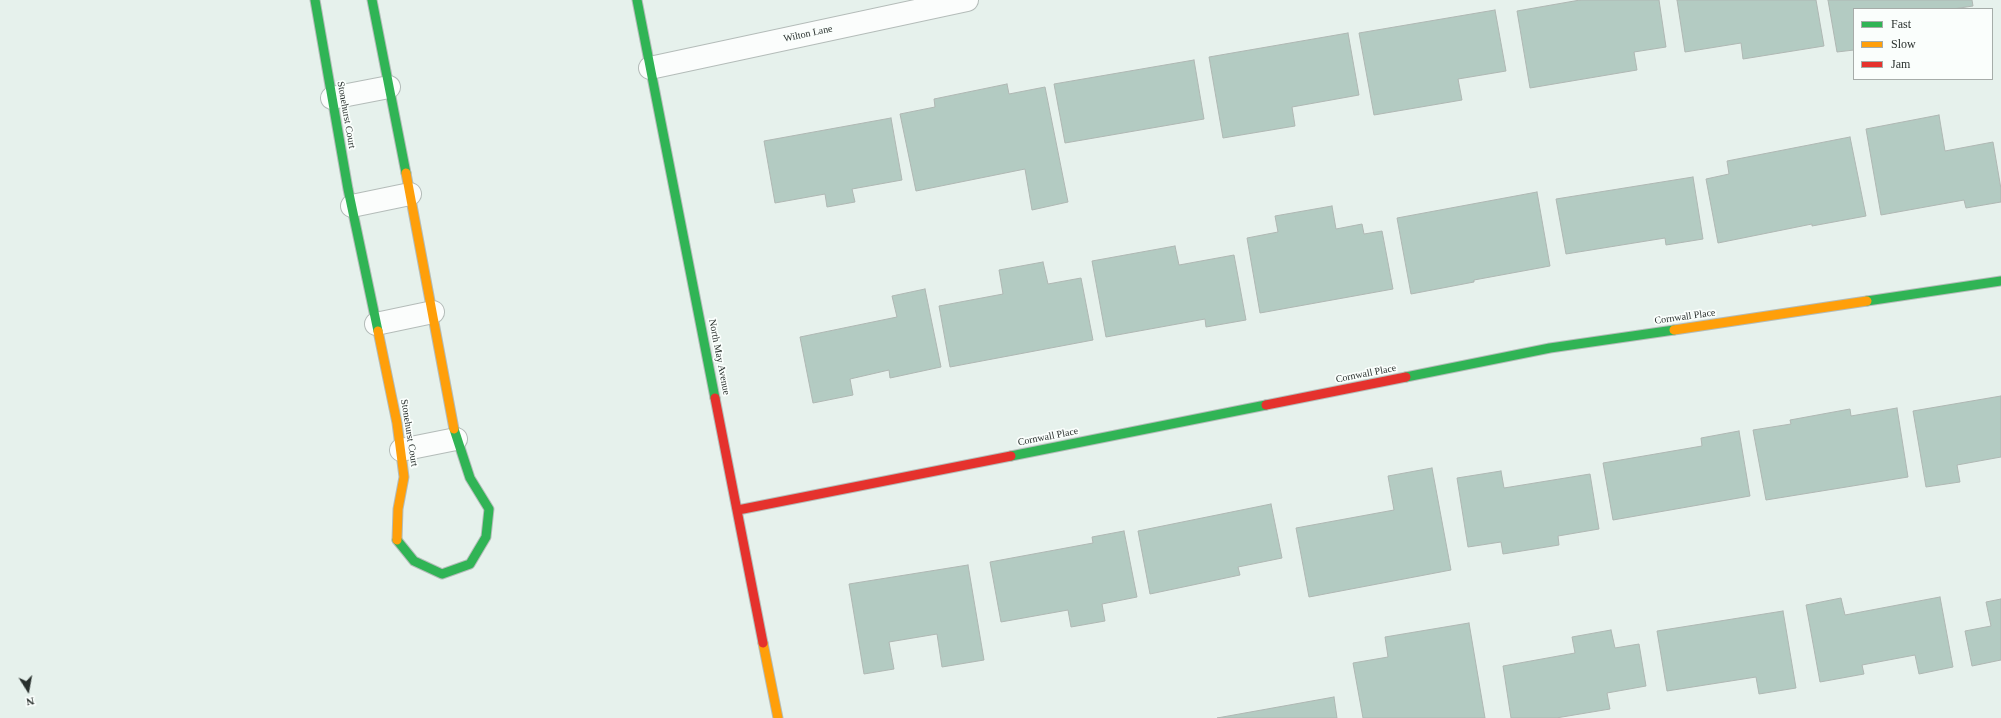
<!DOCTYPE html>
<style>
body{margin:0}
#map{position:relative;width:2001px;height:718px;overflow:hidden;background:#e6f1ec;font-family:"Times New Roman",serif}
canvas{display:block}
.legend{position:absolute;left:1853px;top:8px;width:140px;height:72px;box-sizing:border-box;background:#fafefc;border:1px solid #a6aca9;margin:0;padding:5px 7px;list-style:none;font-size:12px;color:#29302d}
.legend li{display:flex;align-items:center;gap:8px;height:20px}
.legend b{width:20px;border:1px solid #a6aca9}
.north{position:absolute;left:8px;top:670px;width:40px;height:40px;-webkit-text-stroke:3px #fafefc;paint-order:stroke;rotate:169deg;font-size:11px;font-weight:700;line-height:16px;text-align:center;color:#29302d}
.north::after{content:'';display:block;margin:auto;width:14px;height:18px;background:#29302d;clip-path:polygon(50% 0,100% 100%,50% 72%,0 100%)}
</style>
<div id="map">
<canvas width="2001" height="718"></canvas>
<ul class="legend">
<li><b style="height:5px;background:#30b455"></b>Fast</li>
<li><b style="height:5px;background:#ff9f0a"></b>Slow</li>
<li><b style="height:5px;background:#e5322d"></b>Jam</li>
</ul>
<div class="north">N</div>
</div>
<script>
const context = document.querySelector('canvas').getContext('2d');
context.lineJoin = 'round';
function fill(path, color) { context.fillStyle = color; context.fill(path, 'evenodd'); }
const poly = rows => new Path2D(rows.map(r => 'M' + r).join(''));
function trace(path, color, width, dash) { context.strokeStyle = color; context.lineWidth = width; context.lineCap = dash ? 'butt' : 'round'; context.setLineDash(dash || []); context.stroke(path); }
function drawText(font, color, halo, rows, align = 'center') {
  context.font = font + ' "Times New Roman",serif'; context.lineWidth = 3.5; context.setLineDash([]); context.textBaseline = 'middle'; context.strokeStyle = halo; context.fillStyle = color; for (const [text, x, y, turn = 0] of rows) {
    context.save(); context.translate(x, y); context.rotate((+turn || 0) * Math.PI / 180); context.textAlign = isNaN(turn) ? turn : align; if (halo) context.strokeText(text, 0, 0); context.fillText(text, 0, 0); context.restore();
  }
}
const building = poly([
 [1580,0,1659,0,1666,47,1634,52,1637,70,1530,88,1517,11,1580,0],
 [1677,0,1816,0,1824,46,1743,59,1741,43,1685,52,1677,0],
 [1828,0,1972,0,1973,6,1953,9,1854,9,1854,50,1837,52,1828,0],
 [1495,10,1506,71,1458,79,1462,100,1374,115,1359,33,1495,10],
 [1348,33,1359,95,1292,107,1295,126,1223,138,1209,57,1348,33],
 [1194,60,1204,119,1065,143,1054,84,1194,60],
 [1007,84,1009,94,1045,87,1068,202,1032,210,1025,169,916,191,900,114,935,107,934,99,1007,84],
 [1939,115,1945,151,1993,142,2001,189,2001,202,1966,208,1964,200,1881,215,1866,129,1939,115],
 [891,118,902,180,852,189,855,202,827,207,825,194,775,203,764,141,891,118],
 [1850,137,1866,216,1812,226,1812,224,1718,243,1706,179,1729,174,1727,161,1850,137],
 [1693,177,1703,239,1666,245,1665,238,1566,254,1556,199,1693,177],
 [1537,192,1550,266,1474,280,1474,282,1411,294,1397,218,1537,192],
 [1332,206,1336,229,1362,224,1364,234,1382,231,1393,289,1260,313,1247,238,1278,232,1275,216,1332,206],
 [1175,246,1179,265,1234,255,1246,320,1206,327,1205,319,1106,337,1092,261,1175,246],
 [1043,262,1048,284,1081,278,1093,340,950,367,939,306,1003,294,999,270,1043,262],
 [925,289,941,367,890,378,889,370,850,379,853,395,813,403,800,337,897,317,892,296,925,289],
 [2001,396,2001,457,1957,465,1960,482,1926,487,1913,411,2001,396],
 [1897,408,1908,477,1766,500,1753,430,1791,424,1790,420,1850,409,1851,416,1897,408],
 [1739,431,1750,496,1613,520,1603,463,1702,446,1701,438,1739,431],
 [1432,468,1451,570,1309,597,1296,528,1394,510,1388,476,1432,468],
 [1501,471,1504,488,1590,474,1599,529,1558,536,1559,545,1503,554,1501,542,1468,547,1457,478,1501,471],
 [1271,504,1282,558,1238,567,1240,575,1150,594,1138,531,1271,504],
 [1124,531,1137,597,1102,604,1105,621,1071,627,1068,610,1001,622,990,562,1093,543,1092,537,1124,531],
 [968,565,984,660,942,667,937,634,889,642,894,669,864,674,849,584,968,565],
 [1940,597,1953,667,1919,674,1915,655,1862,665,1864,674,1820,682,1806,605,1841,598,1845,615,1940,597],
 [2001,599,2001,660,1972,666,1965,631,1991,626,1986,602,2001,599],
 [1783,611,1796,688,1759,694,1756,677,1667,691,1657,631,1783,611],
 [1469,623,1485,718,1363,718,1353,663,1388,657,1385,637,1469,623],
 [1611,630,1615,648,1639,644,1646,686,1607,693,1610,709,1556,718,1511,718,1503,666,1575,653,1572,637,1611,630],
 [1334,697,1337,718,1217,718,1334,697]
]);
const street = poly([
 [650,68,967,0],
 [332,98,389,87],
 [352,206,410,194],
 [376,324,433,312],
 [401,450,456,439]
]);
const fast = poly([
 [315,0,348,189,378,331],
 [372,0,406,173],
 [637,0,715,398],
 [1867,301,2001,281],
 [1406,377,1550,348,1674,330],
 [1011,456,1266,405],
 [397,540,414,561,442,574,470,564,486,537,489,509,470,478,454,429]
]);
const slow = poly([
 [406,173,454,429],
 [1674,330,1867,301],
 [378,331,397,423,404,477,398,509,397,540],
 [763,643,778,718]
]);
const jam = poly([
 [715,398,763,643],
 [1266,405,1406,377],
 [738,510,1011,456]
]);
const streetNames = [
 ["Wilton Lane",808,34,-12],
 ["Stonehurst Court",346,115,80],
 ["Cornwall Place",1685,317,-8],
 ["North May Avenue",719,357,79],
 ["Cornwall Place",1366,374,-11],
 ["Stonehurst Court",409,433,81],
 ["Cornwall Place",1048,437,-11]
];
fill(building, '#b3cbc2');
trace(building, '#afb7b3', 1);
trace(street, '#b4bcb9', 24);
trace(fast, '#b4bcb9', 11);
trace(slow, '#b4bcb9', 11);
trace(jam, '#b4bcb9', 11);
trace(street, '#fbfdfc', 22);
trace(fast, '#30b455', 9);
trace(slow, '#ff9f0a', 9);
trace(jam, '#e5322d', 9);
drawText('10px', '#29302d', '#fafefc', streetNames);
</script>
